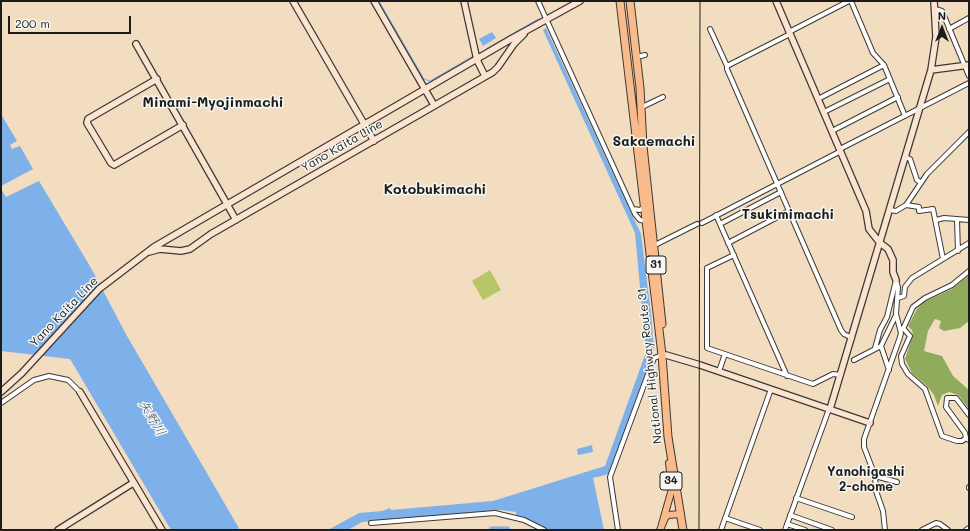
<!DOCTYPE html>
<meta charset="utf-8">
<style>
body{margin:0}
#map{position:relative;width:970px;height:531px;overflow:hidden;background:#f3ddc0;font-family:Mali,sans-serif}
canvas{display:block}
.frame{position:absolute;inset:0;border:2px solid #1c1c1c;pointer-events:none}
.north{position:absolute;left:922px;top:8px;width:40px;height:40px;-webkit-text-stroke:3px #f6f6f2;paint-order:stroke;rotate:0deg;font-size:11px;font-weight:700;line-height:16px;text-align:center;color:#1c1c1c}
.north::after{content:'';display:block;margin:auto;width:14px;height:18px;background:#1c1c1c;clip-path:polygon(50% 0,100% 100%,50% 72%,0 100%)}
.scale{position:absolute;left:8px;top:16px;width:123px;height:18px;box-sizing:border-box;border:2px solid #1c1c1c;border-top:0;padding-left:5px;font-size:12px;line-height:14px;white-space:nowrap;color:#1c1c1c;-webkit-text-stroke:3px #f6f6f2;paint-order:stroke}
</style>
<div id="map">
<canvas width="970" height="531"></canvas>
<div class="frame"></div>
<div class="north">N</div>
<div class="scale">200 m</div>
</div>
<script>
const context = document.querySelector('canvas').getContext('2d');
context.lineJoin = 'round';
function fill(path, color) { context.fillStyle = color; context.fill(path, 'evenodd'); }
const poly = rows => new Path2D(rows.map(r => 'M' + r).join(''));
function trace(path, color, width, dash) { context.strokeStyle = color; context.lineWidth = width; context.lineCap = dash ? 'butt' : 'round'; context.setLineDash(dash || []); context.stroke(path); }
function drawText(font, color, halo, rows, align = 'center') {
  context.font = font + ' Mali,"Klee One",sans-serif'; context.lineWidth = 3; context.setLineDash([]); context.textBaseline = 'middle'; context.strokeStyle = halo; context.fillStyle = color; for (const [text, x, y, turn = 0] of rows) {
    context.save(); context.translate(x, y); context.rotate((+turn || 0) * Math.PI / 180); context.textAlign = isNaN(turn) ? turn : align; if (halo) context.strokeText(text, 0, 0); context.fillText(text, 0, 0); context.restore();
  }
}
const green = poly([
 [490,270,501,290,483,300,472,281]
]);
const forest = poly([
 [969,275,969,321,960,328,944,331,939,328,941,321,935,319,928,331,924,351,942,356,953,376,969,390,969,409,958,395,949,392,942,395,938,406,934,395,926,385,912,373,905,359,913,335,912,330,908,326,917,309,924,302,952,289]
]);
const water = poly([
 [546,28,641,234,651,314,654,349,609,474,593,478,604,530,547,530,516,516,516,512,501,510,362,522,348,530,328,530,359,513,382,511,390,508,391,510,493,501,605,466,646,352,635,233,543,30],
 [492,32,496,38,483,46,479,39],
 [1,114,17,141,10,145,12,149,20,146,33,169,1,186],
 [39,181,91,268,127,336,240,530,171,530,70,359,1,351,1,189,6,197],
 [592,445,593,452,578,455,577,449]
]);
const stream = poly([
 [379,1,424,79,430,81,473,56],
 [486,49,538,19]
]);
const river = poly([
 [492,530,507,530]
]);
const street = poly([
 [538,1,635,214,640,220,648,221],
 [851,1,873,53,884,65,905,116],
 [935,9,942,11,969,76],
 [710,29,727,66],
 [949,29,969,18],
 [789,32,849,1],
 [790,34,727,66,727,69,841,330,844,334,852,338],
 [636,57,645,55],
 [818,99,884,65],
 [640,108,663,97],
 [824,112,890,79],
 [832,131,898,97],
 [840,149,969,83],
 [905,157,910,159,917,180,920,182],
 [906,205,919,207,919,211,933,209,943,259],
 [633,209,640,210,644,207],
 [890,210,896,211,906,205,927,174,969,132],
 [716,215,787,376],
 [936,220,944,218,969,220],
 [957,220,958,251],
 [702,223,841,151],
 [720,224,781,192],
 [728,243,789,211],
 [653,246,697,224],
 [734,255,707,268,707,348,813,384,833,374,841,375],
 [898,298,904,296,905,287,912,278,969,243],
 [903,328,910,336,901,356,902,364,908,374,925,389,942,436,957,441,962,441,966,438,969,440],
 [903,329,913,307,925,298,952,285,969,271],
 [881,346,889,370],
 [875,348,880,330,887,317,896,280],
 [854,360,881,346,896,315],
 [719,371,725,354],
 [1,403,34,380,49,376,68,380,80,392],
 [966,438,965,433,946,407,947,398,956,398,969,415],
 [875,476,897,482],
 [969,487,969,488],
 [796,498,852,517],
 [790,515,832,530],
 [725,518,760,530],
 [371,523,495,513,524,520,544,530],
 [787,524,805,530],
 [618,530,610,477,654,358,662,355],
 [721,530,771,389],
 [785,530,829,409],
 [885,530,883,511,876,491,875,476,864,447,864,439,900,337,901,333,896,314,898,287,896,280],
 [922,530,936,523,940,524,948,530],
 [966,530,969,528]
]);
const secondary = poly([
 [293,1,374,141],
 [374,1,434,105],
 [464,1,477,60,485,76],
 [776,1,866,211,869,229,880,243,888,249,893,260,893,272,896,280],
 [136,44,236,220],
 [931,70,969,65],
 [157,79,88,119,87,123,111,163,114,165,183,125],
 [149,252,160,249,181,251,190,249,211,234,493,72,498,67,514,44,524,34],
 [662,355,666,355,700,365,870,423],
 [1,392,22,373,99,289,154,247,511,39,580,1],
 [80,392,162,530],
 [830,409,931,70,936,37,934,1],
 [58,530,133,483]
]);
const primary = poly([
 [662,524,672,489,669,463],
 [660,530,665,518,668,515,681,514]
]);
const highway = poly([
 [620,1,662,355,668,437,683,530],
 [630,1,640,88,643,146,662,324]
]);
const rail = poly([
 [699,530,700,1]
]);
const shields = [
 [656,265,20],
 [671,481,22]
];
const shieldNames = [
 ["31",656,265],
 ["34",671,481]
];
const streetNames = [
 ["Yano Kaita Line",342,146,-30],
 ["Yano Kaita Line",64,312,-46],
 ["National Highway Route 31",650,366,-96]
];
const waterNames = [
 ["矢野川",152,418,59]
];
const neighbourhoodNames = [
 ["Yanohigashi",866,472],
 ["2-chome",866,487]
];
const quarterNames = [
 ["Minami-Myojinmachi",213,103],
 ["Sakaemachi",654,142],
 ["Kotobukimachi",435,190],
 ["Tsukimimachi",788,215]
];
fill(green, '#b7c669');
fill(forest, '#91ab5d');
fill(water, '#7eb0ea');
trace(stream, '#7eb0ea', 1);
trace(river, '#7eb0ea', 7);
trace(street, '#3c3935', 6);
trace(secondary, '#3c3935', 8);
trace(primary, '#3c3935', 8);
trace(highway, '#3c3935', 9);
trace(street, '#fff', 4);
trace(secondary, '#fde4d1', 5.5);
trace(primary, '#fabb8c', 6);
trace(highway, '#fabb8c', 7);
trace(rail, '#1c1c1c', 1);
for (const [x, y, w] of shields) { const box = new Path2D(); box.roundRect(x - w / 2, y - 9, w, 18, 3); context.fillStyle = '#f6f6f2'; context.fill(box); trace(box, '#1c1c1c', 1); }
drawText('bold 11px', '#1c1c1c', null, shieldNames);
drawText('12px', '#1c1c1c', '#f6f6f2', streetNames);
drawText('italic 13px', '#43576e', '#f6f6f2', waterNames);
drawText('bold 13px', '#1c1c1c', '#f6f6f2', neighbourhoodNames);
drawText('bold 14px', '#1c1c1c', '#f6f6f2', quarterNames);
</script>
